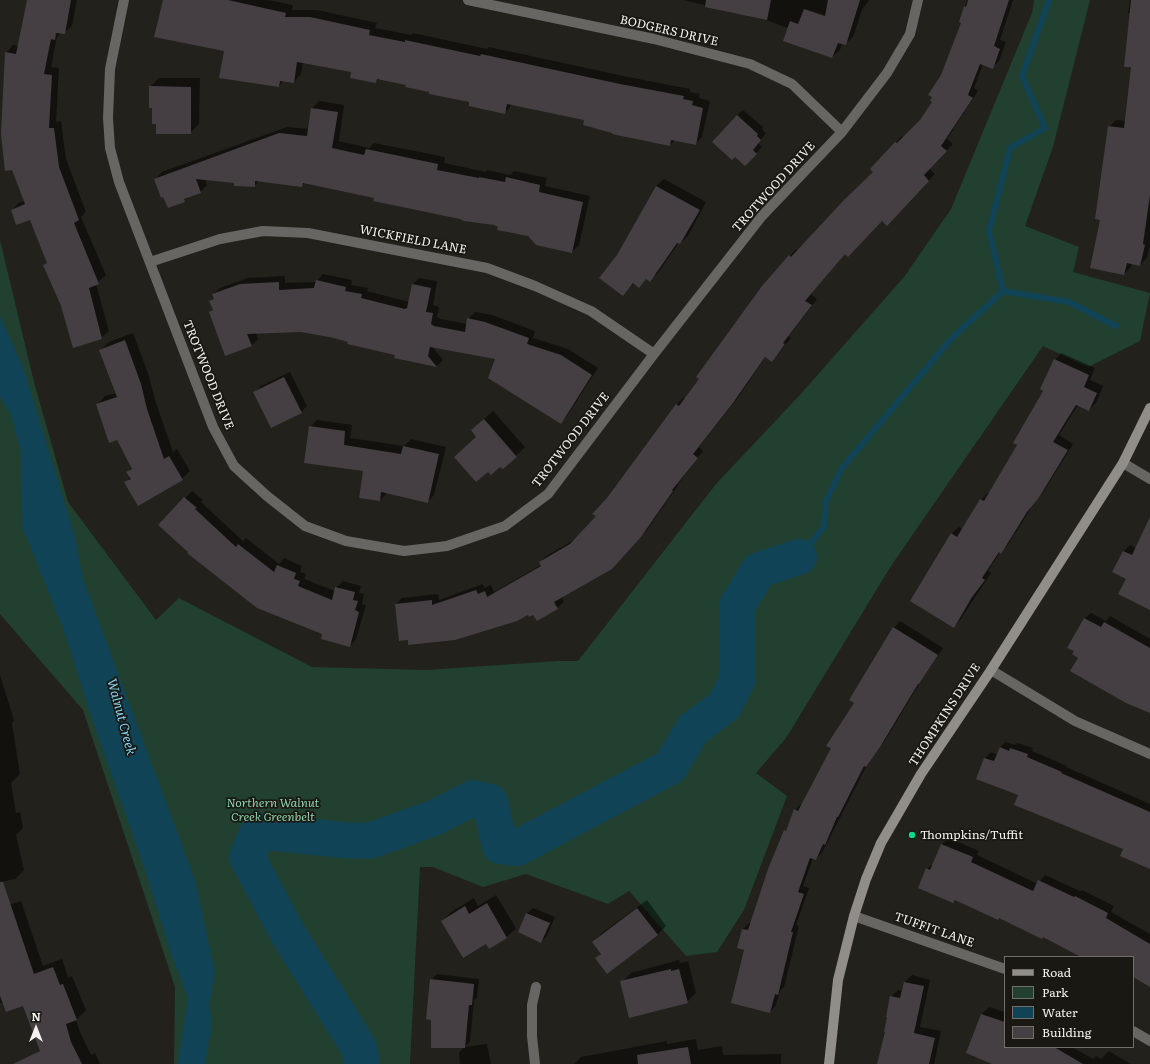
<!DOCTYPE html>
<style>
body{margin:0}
#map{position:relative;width:1150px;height:1064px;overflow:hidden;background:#22211b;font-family:Literata,serif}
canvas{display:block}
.legend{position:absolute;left:1004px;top:956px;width:130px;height:92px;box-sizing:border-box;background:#191812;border:1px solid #706f6a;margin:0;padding:5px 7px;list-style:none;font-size:12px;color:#f3f2ee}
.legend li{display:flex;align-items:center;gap:8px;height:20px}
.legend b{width:20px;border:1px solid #706f6a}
.north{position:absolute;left:16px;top:1008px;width:40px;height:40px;-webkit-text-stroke:3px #191812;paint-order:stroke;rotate:0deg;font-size:11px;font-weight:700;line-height:16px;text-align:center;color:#f3f2ee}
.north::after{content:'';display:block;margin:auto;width:14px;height:18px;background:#f3f2ee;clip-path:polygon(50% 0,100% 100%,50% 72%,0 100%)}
</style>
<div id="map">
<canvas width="1150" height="1064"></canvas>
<ul class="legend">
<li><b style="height:5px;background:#918d89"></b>Road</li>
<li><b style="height:11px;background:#21402f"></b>Park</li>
<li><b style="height:11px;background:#114356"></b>Water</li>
<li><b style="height:11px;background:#453f44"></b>Building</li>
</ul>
<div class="north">N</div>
</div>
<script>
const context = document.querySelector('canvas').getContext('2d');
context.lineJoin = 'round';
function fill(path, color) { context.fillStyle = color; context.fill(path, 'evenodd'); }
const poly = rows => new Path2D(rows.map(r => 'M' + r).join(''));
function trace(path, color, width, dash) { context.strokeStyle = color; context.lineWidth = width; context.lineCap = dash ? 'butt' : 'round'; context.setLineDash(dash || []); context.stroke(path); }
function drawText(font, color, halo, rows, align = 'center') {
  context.font = font + ' Literata,serif'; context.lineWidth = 3.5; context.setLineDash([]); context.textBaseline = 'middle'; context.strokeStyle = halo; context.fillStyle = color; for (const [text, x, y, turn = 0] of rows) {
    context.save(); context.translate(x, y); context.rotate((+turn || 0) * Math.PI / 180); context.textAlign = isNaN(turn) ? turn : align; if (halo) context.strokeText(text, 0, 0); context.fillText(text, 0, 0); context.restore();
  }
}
const green = poly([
 [1034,0,1090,0,1053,147,1025,226,1079,247,1073,272,1150,293,1140,341,1088,367,1043,346,891,566,786,738,756,773,787,796,744,910,717,952,686,956,629,891,608,904,526,874,483,887,433,867,420,867,410,1064,174,1064,175,987,83,710,0,614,0,240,34,382,68,502,156,620,179,598,312,667,427,670,558,661,578,661,716,484,798,397,904,277,951,209,1032,13]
]);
const water = poly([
 [0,316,24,370,75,537,83,579,195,880,215,972,209,1005,212,1025,205,1064,178,1064,188,997,172,957,147,876,91,716,64,631,22,526,21,452,11,415,0,397]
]);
const shadow = poly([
 [29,0,77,0,72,26,64,33,61,33,57,37,51,67,59,68,56,122,61,121,66,159,86,212,81,217,106,275,96,284,109,331,101,338,61,306,44,265,48,262,31,219,12,210,19,203,25,201,6,53,13,45,19,46],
 [164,0,268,0,293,5,292,10,317,10,377,23,375,28,411,35,413,33,487,49,489,47,628,77,690,89,690,92,700,94,699,98,710,101,702,137,695,144,675,140,670,145,585,119,512,104,505,113,407,84,379,79,376,82,352,72,303,62,301,74,294,82,284,80,279,86,225,51],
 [683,0,869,0,862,10,853,37,845,44,842,43,840,50,832,57,788,28,763,19],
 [967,0,1013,0,1000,40,1006,42,999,61,993,67,983,64,974,88,978,91,947,139,953,144,929,168,935,174,887,224,882,220,845,253,811,294,817,299,789,336,791,338,772,361,766,356,740,395,699,447,703,451,678,484,679,484,647,530,618,561,561,597,564,602,557,608,408,639,396,604,402,598,438,594,439,600,483,584,484,588,491,585,494,592,541,565,540,562,546,556,576,539,597,516,608,499,677,404,683,398,685,399,790,256,796,249,798,251,875,172,871,169,902,136,904,138,921,121,933,102,962,22,960,22],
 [1130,0,1150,0,1150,244,1147,258,1140,265,1132,263,1131,267,1124,274,1102,219,1109,127,1116,120,1126,121,1132,67,1131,13,1128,13],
 [159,78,200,78,199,124,190,133,157,123,150,87],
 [319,101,344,105,339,141,369,148,374,143,445,157,444,163,486,172,487,170,510,175,514,171,547,178,545,186,590,196,579,245,572,252,494,224,306,182,302,186,259,181,254,186,235,182,205,179,207,185,200,192,168,207,155,179,162,172,287,127,309,129,312,108],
 [743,110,763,127,762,129,766,133,758,143,762,147,745,165,737,115],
 [664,179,706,202,688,236,680,243,679,242,658,273,650,280,647,278,639,286,634,283,623,294,618,255,656,186],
 [323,274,352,280,351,285,368,288,367,291,409,302,413,284,419,278,437,281,433,305,439,307,437,317,441,319,467,324,468,319,475,312,492,315,535,331,533,338,568,349,598,368,567,416,561,423,496,358,434,346,434,349,443,360,437,366,395,357,396,354,334,337,301,331,256,333,258,339,251,346,210,312,213,309,211,301,214,298,213,294,220,288,248,278,285,276,285,283,316,282],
 [133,333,149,376,155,400,173,452,177,449,190,471,182,479,126,482,131,477,128,472,132,467,97,405,105,396,117,393,101,350,109,342],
 [1061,353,1095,368,1090,380,1103,386,1096,403,1089,410,1078,405,1059,435,1073,444,1044,491,1033,505,1007,546,1000,552,988,571,991,573,960,620,954,627,911,601,952,533,959,527,963,530,981,500,988,493,989,494,1018,445,1045,390,1055,360],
 [290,372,307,406,301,412,255,392,261,386],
 [493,411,525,447,503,468,500,465,488,470,477,436,481,422],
 [317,420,352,425,350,438,404,446,411,439,446,447,434,495,427,502,387,493,380,500,364,470,310,427],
 [192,491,203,500,201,502,243,541,246,538,279,564,284,558,302,566,300,572,306,574,304,579,335,591,336,588,343,581,361,586,359,593,364,594,362,604,366,605,356,639,350,646,324,634,189,552,160,525],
 [1150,535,1150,609,1127,578,1114,572,1124,551,1130,545,1136,548],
 [1091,613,1106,621,1110,616,1150,639,1150,712,1069,647,1085,618],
 [900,621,943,648,921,681,886,739,867,765,822,853,816,859,813,858,803,886,809,888,796,925,799,926,784,987,780,991,776,1005,770,1012,745,950,743,929,749,923,751,923,785,831,788,828,795,810,801,804,803,804,894,628],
 [0,675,14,720,12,723,20,774,11,783,16,813,20,812,23,828,16,835,24,870,15,879,0,882],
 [1006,742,1015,745,1017,743,1033,748,1032,751,1067,766,1066,767,1150,804,1150,868,1124,849,1019,795,978,779,985,758,991,752,998,755,1000,747],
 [949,838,979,851,977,855,1038,884,1045,875,1080,891,1082,890,1114,906,1111,912,1150,934,1150,986,1133,976,1133,957,1083,957,1043,936,999,917,956,900,953,902,927,869,934,863,942,844],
 [496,895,516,928,507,937,489,948,486,943,442,921,451,912,474,898,478,906],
 [647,900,666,926,657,935,597,958,601,953,593,942,602,933],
 [21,901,43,966,62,959,68,977,72,976,86,1010,76,1020,80,1032,91,1055,95,1053,100,1064,40,1064,35,1054,41,1049,23,1004,4,1002,0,1003,0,908],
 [533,908,555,917,547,936,541,942,519,932,527,913],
 [679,960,680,963,688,961,696,993,687,1002,622,982,631,973],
 [437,974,479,979,477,998,474,1000,470,1042,464,1047,487,1044,491,1064,460,1064,459,1053,464,1047,432,1047,432,1019,427,1018,431,980],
 [912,975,930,980,920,1027,941,1031,934,1064,878,1064,886,1032,891,997,898,990,903,991,905,982],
 [989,1007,1005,1012,1005,1047,1072,1047,1093,1059,1096,1056,1101,1059,1109,1051,1131,1064,994,1064,967,1052,982,1014],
 [696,1039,698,1050,722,1046,723,1055,781,1054,781,1064,574,1064,581,1057,667,1041,667,1044]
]);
const stream = poly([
 [1003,291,989,231,1010,148,1045,128,1022,76,1049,0],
 [799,557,824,527,826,501,842,468,951,339,1003,291,1069,302,1116,326]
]);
const river = poly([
 [362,1064,359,1048,288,934,247,857,258,831,342,840,369,841,434,818,473,798,490,802,500,846,517,848,670,767,693,729,724,706,737,681,737,606,759,570,799,557]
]);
const building = poly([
 [27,0,71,0,65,34,56,33,55,40,51,39,44,74,52,75,49,128,54,128,59,167,79,220,74,223,99,284,89,288,102,339,73,348,61,306,43,265,47,263,30,220,16,225,11,210,25,204,12,170,5,171,1,134,5,52,16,54],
 [163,0,228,0,286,13,285,17,310,17,370,30,369,35,405,42,405,40,480,56,481,54,620,84,684,96,683,99,693,101,692,105,703,108,696,145,671,140,670,146,612,134,612,133,583,125,584,120,507,104,505,114,469,106,469,102,429,94,429,92,405,87,406,85,377,79,376,83,350,78,351,72,297,62,294,83,280,81,279,87,219,78,224,51,154,37],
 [706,0,771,0,767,20,705,7],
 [828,0,860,0,846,45,838,43,832,58,783,41,790,21,798,24,804,9,825,16],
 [968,0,1009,0,994,46,1000,49,993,69,980,64,968,95,973,98,941,146,947,151,924,175,929,181,887,226,882,221,848,257,845,254,805,301,812,305,783,343,785,344,772,362,765,357,733,403,693,454,698,458,672,490,673,491,641,537,612,569,554,602,558,609,537,621,533,615,529,617,528,615,517,621,455,640,408,645,408,640,399,641,395,604,432,600,432,605,476,590,478,594,485,591,487,597,541,566,539,562,570,544,596,516,592,514,607,498,676,404,679,406,699,379,696,377,762,286,789,255,791,257,843,201,873,172,870,169,895,142,897,143,920,120,932,102,930,101,932,97,928,95,941,75,961,23,959,22,964,6,966,7],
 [1131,0,1150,0,1150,195,1143,244,1145,245,1140,266,1127,263,1124,275,1090,268,1100,220,1095,219,1108,126,1124,128,1131,67,1124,67],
 [149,86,191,87,191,134,156,134,156,124,152,124,152,108,149,108],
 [311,108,338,112,332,148,364,155,366,149,438,164,437,170,479,178,479,177,505,182,506,177,540,185,539,192,583,202,572,253,536,245,528,236,497,230,498,227,494,225,464,221,460,219,373,201,374,198,303,183,302,187,255,181,255,187,234,186,234,183,196,179,201,193,184,199,185,202,168,208,163,197,161,198,154,179,279,133,307,136],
 [737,115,758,134,757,136,761,140,753,150,757,154,745,166,735,157,732,160,712,142],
 [656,186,700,210,680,244,677,243,650,282,646,279,639,288,633,283,623,296,599,278,617,255],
 [316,280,346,287,345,291,362,294,361,298,405,309,407,308,412,284,431,288,426,312,433,313,431,324,434,326,465,332,467,318,485,322,529,338,527,344,561,355,592,375,561,424,488,378,495,359,430,347,428,356,437,367,394,358,395,355,347,344,348,342,334,338,301,332,247,334,252,346,225,356,209,312,213,310,209,301,214,299,212,294,240,284,279,282,279,290,314,288],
 [125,340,141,384,147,409,164,459,169,456,183,480,138,506,124,482,131,479,126,472,132,469,117,440,109,443,96,404,117,397,99,350],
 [1054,359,1089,375,1084,387,1097,393,1089,411,1076,405,1053,442,1068,450,1038,499,1027,512,1001,554,999,552,982,578,985,580,972,597,954,628,910,601,951,533,957,537,980,499,984,501,1017,445,1013,443,1043,391,1040,389],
 [284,377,302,413,271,428,253,392],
 [484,419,517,457,503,469,500,467,491,475,488,472,476,482,454,457,476,437,471,430],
 [309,426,345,431,344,445,401,454,403,446,439,454,428,503,381,492,380,501,359,498,363,471,304,463],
 [184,497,197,508,195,509,236,547,238,544,274,572,277,565,296,573,294,579,300,581,298,586,332,600,335,587,355,592,353,600,358,601,355,610,359,612,350,647,321,639,322,634,257,608,187,553,188,552,158,525],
 [1150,517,1150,610,1118,594,1126,579,1112,572,1123,551,1132,555],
 [1084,618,1101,627,1104,622,1150,648,1150,713,1126,703,1070,671,1078,658,1072,654,1074,651,1067,648],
 [893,627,938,655,919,684,918,684,880,747,866,767,864,766,838,817,837,817,825,845,823,844,816,860,810,858,798,892,804,894,791,932,793,932,778,995,775,994,770,1013,731,1003,744,950,737,948,742,929,748,930,768,869,784,830,786,831,794,809,798,811,831,748,826,746,854,703,849,700],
 [1000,747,1009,751,1010,748,1028,754,1027,757,1062,772,1061,773,1150,812,1150,869,1120,856,1123,849,1014,805,1018,795,976,779,984,758,994,761],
 [941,844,973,857,971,862,1033,891,1038,880,1074,897,1075,896,1108,913,1106,918,1150,944,1150,987,1133,977,1133,957,1081,957,1043,937,1042,939,999,918,998,920,955,900,953,903,918,888,926,868,930,870],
 [0,882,3,882,34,974,53,967,60,985,63,984,77,1020,66,1024,71,1042,82,1064,13,1064,40,1051,23,1006,6,1012,0,996],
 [487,903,507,938,489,949,486,944,463,958,441,921,465,906,469,914],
 [637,908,658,935,607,974,595,958,601,954,592,942],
 [526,913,550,923,541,943,518,932],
 [671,969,671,971,679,969,688,1003,629,1018,620,981],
 [430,979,474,984,472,1005,469,1005,465,1048,431,1048,431,1020,426,1019],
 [904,982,924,986,914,1033,935,1038,929,1064,877,1064,885,1032,884,1032,887,1017,886,1017,890,996,900,998],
 [981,1014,1005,1022,1005,1047,1054,1047,1083,1064,992,1064,966,1053],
 [688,1047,691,1064,638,1064,637,1055]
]);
const street = poly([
 [124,0,110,69,108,118,110,148,119,182,213,427,234,466,267,496,305,526,346,541,404,551,447,546,505,526,548,494,654,354,762,216,842,132,887,73,910,34,918,0],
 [468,0,654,39,750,64,792,84,842,132],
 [150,262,220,239,263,231,308,233,487,268,535,286,591,311,654,354],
 [1123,463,1150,479],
 [991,670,1075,721,1150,754],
 [854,916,1005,969],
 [1133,1031,1150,1041],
 [535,1064,532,1036,532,1005,536,987]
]);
const secondary = poly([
 [829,1064,838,980,854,916,866,879,881,843,921,774,991,670,1123,463,1150,408]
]);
const markers = [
 [912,835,4,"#01d98b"]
];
const streetNames = [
 ["BODGERS DRIVE",669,31,13],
 ["TROTWOOD DRIVE",774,187,-48],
 ["WICKFIELD LANE",413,240,11],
 ["TROTWOOD DRIVE",208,375,68],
 ["TROTWOOD DRIVE",571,440,-52],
 ["THOMPKINS DRIVE",945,715,-57],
 ["TUFFIT LANE",934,930,19]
];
const parkNames = [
 ["Northern Walnut",273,803],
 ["Creek Greenbelt",273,817]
];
const poiNames = [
 ["Thompkins/Tuffit",920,835]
];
const waterNames = [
 ["Walnut Creek",121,717,75]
];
fill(green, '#21402f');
fill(water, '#114356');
fill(shadow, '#0007');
trace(stream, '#114356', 6);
trace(river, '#114356', 36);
fill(building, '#453f44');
trace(street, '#686663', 10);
trace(secondary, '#918d89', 10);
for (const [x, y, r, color] of markers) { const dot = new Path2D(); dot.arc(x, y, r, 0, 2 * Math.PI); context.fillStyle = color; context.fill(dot); trace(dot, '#191812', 1.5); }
drawText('12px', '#f3f2ee', '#191812', streetNames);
drawText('italic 12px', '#8cd1aa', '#191812', parkNames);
drawText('12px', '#f3f2ee', '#191812', poiNames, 'left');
drawText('italic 13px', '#85d4f5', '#191812', waterNames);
</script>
